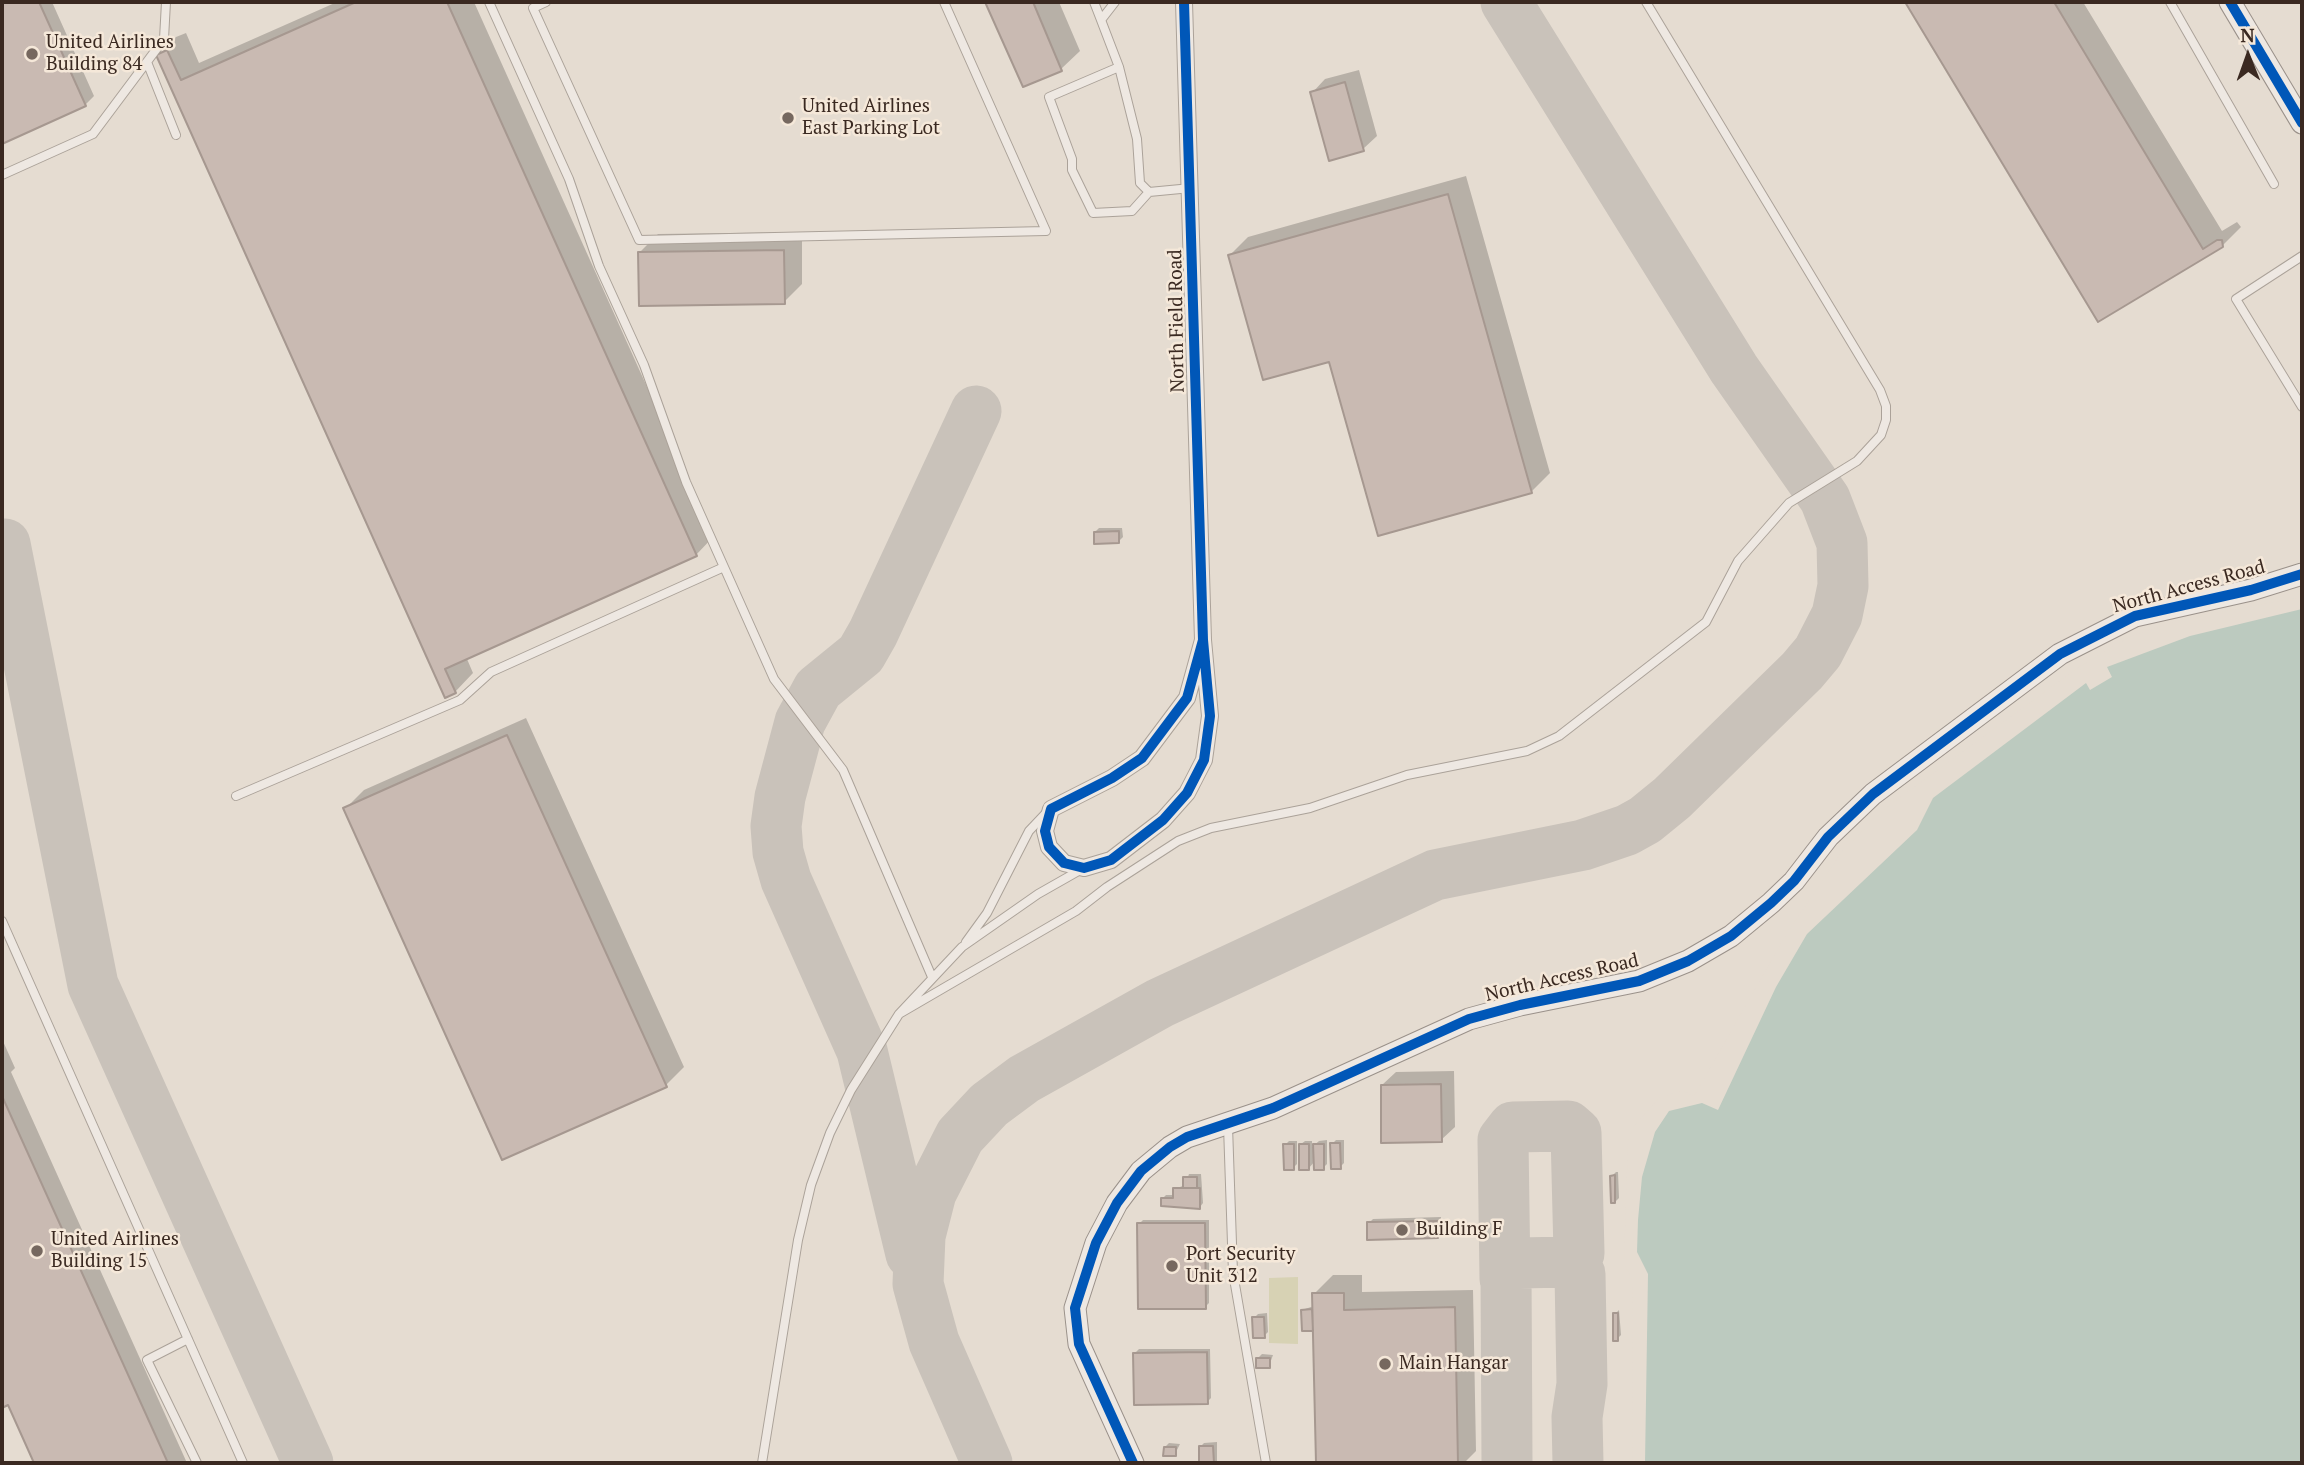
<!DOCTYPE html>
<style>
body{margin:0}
#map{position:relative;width:2304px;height:1465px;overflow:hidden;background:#e5dcd1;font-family:"PT Serif",serif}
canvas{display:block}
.frame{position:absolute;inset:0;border:4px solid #3a2921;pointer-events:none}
.north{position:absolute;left:2213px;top:21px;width:70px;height:70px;-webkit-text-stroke:5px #f5e8d9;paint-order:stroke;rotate:359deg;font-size:19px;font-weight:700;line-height:28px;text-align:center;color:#3a2921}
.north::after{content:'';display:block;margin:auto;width:24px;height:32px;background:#3a2921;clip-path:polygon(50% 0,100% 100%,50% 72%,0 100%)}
</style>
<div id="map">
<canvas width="2304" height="1465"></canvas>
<div class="frame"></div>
<div class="north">N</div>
</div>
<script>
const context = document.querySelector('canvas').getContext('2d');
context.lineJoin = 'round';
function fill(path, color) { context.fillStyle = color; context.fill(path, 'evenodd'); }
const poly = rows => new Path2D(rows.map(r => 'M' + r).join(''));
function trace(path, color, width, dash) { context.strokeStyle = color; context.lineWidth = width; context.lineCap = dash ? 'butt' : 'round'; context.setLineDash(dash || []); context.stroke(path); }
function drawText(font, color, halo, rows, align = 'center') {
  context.font = font + ' "PT Serif",serif'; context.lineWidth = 5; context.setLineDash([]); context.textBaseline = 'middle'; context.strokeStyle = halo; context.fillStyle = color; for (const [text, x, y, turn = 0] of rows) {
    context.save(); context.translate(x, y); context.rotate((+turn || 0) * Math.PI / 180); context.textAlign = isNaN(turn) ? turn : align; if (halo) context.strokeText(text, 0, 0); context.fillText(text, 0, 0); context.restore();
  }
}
const green = poly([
 [1298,1277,1298,1344,1269,1343,1269,1278]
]);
const water = poly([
 [2302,601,2302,1463,1636,1463,1631,1141,1662,1100,1696,1100,1845,852,2101,659]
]);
const pier = poly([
 [2302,597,2302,609,2190,636,2107,667,2112,677,2090,690,2086,683,1933,798,1917,830,1807,934,1776,987,1718,1110,1702,1103,1669,1111,1655,1132,1642,1177,1638,1220,1637,1252,1648,1274,1645,1463,1632,1463,1633,1282,1624,1263,1628,1140,1634,1126,1660,1097,1683,1091,1694,1096,1784,938,1843,850,1887,807,2079,667,2131,636,2182,619]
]);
const shadow = poly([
 [2,2,52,2,94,96,85,105,2,143],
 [337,2,474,2,714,536,696,555,467,659,473,673,455,692,158,56,176,37,186,33,199,63],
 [987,2,1059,2,1080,51,1061,69,1024,84],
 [1907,2,2083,2,2222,231,2237,222,2241,227,2222,246,2099,320],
 [1359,70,1377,136,1363,149,1312,93,1325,79],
 [1466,176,1550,473,1531,492,1230,255,1248,237],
 [802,232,802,284,784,302,640,252,658,234],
 [1099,528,1122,528,1123,537,1119,541,1095,532],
 [526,718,684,1067,666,1085,345,809,364,790],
 [2,1039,15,1068,11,1072,187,1463,36,1463,8,1403,2,1406],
 [1454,1071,1455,1127,1441,1140,1382,1085,1396,1072],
 [1327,1140,1327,1164,1323,1168,1315,1161,1309,1168,1301,1144,1305,1141,1312,1141,1312,1147,1319,1141],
 [1336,1140,1344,1140,1344,1163,1340,1167,1332,1144],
 [1289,1141,1297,1141,1297,1164,1293,1168,1285,1145],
 [1616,1172,1618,1172,1619,1198,1615,1202,1612,1176],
 [1189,1174,1201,1174,1203,1203,1200,1207,1162,1199,1166,1195,1174,1195,1175,1189,1185,1185],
 [1441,1217,1441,1232,1437,1236,1369,1223,1373,1219],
 [1143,1220,1209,1220,1209,1303,1205,1307,1139,1224],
 [1333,1275,1362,1275,1362,1292,1473,1290,1476,1451,1464,1463,1317,1463,1315,1329,1303,1329,1302,1310,1314,1306,1314,1294],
 [1619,1310,1621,1335,1617,1339,1615,1314],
 [1267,1313,1268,1332,1264,1336,1254,1318,1258,1314],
 [1139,1349,1210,1349,1211,1398,1207,1402,1135,1353],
 [1262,1354,1273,1355,1269,1366,1258,1358],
 [1217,1442,1217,1463,1201,1463,1200,1447,1204,1443],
 [1169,1443,1180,1444,1175,1454,1165,1447]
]);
const taxiway = poly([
 [5,544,93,985,308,1463],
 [911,1254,862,1051,786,880,778,852,776,826,780,797,800,722,818,689,861,654,873,633,976,411],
 [1505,1279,1503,1140,1513,1127,1568,1126,1576,1133,1579,1253,1568,1262],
 [987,1463,934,1342,918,1284,920,1236,931,1193,960,1136,989,1105,1024,1079,1160,1003,1435,875,1583,845,1627,830,1645,820,1672,798,1802,671,1818,652,1837,615,1843,586,1842,543,1825,499,1734,369,1506,2],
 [1507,1463,1506,1272,1519,1263,1568,1262,1575,1265,1580,1274,1582,1384,1577,1417,1578,1463]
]);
const building = poly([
 [2,2,39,2,86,106,2,144,2,2],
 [356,2,447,2,697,556,445,669,456,693,445,698,156,55,167,50,181,80,356,2],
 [985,2,1033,2,1062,71,1023,87,985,2],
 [1905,2,2054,2,2203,249,2217,240,2222,240,2223,247,2098,322,1905,2],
 [1345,82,1364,151,1329,161,1310,92,1345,82],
 [1448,194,1532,493,1378,536,1329,362,1263,380,1228,255,1448,194],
 [784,250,785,304,639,306,638,252,784,250],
 [1119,531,1119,543,1094,544,1094,532,1119,531],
 [507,735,667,1087,502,1160,343,808,507,735],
 [1441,1084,1442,1142,1381,1143,1381,1085,1441,1084],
 [2,1096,168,1463,34,1463,8,1405,2,1408,2,1096],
 [1330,1143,1340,1143,1341,1169,1331,1169,1330,1143],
 [1283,1144,1294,1144,1294,1170,1284,1170,1283,1144],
 [1299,1144,1309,1144,1309,1170,1299,1170,1299,1144],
 [1313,1144,1324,1144,1324,1170,1314,1170,1313,1144],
 [1615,1175,1615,1203,1611,1203,1610,1176,1615,1175],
 [1183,1177,1197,1177,1197,1188,1183,1188,1183,1177],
 [1173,1188,1200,1188,1200,1209,1161,1206,1161,1198,1173,1198,1173,1188],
 [1438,1221,1438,1238,1367,1240,1367,1222,1438,1221],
 [1137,1223,1205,1223,1206,1309,1138,1309,1137,1223],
 [1312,1293,1344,1293,1344,1310,1455,1307,1458,1463,1316,1463,1312,1293],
 [1312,1309,1313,1331,1302,1331,1301,1310,1312,1309],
 [1613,1313,1618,1313,1618,1341,1613,1341,1613,1313],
 [1252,1317,1264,1317,1265,1338,1253,1338,1252,1317],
 [1207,1352,1208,1404,1134,1405,1133,1353,1207,1352],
 [1256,1358,1270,1358,1270,1368,1256,1368,1256,1358],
 [1199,1446,1213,1446,1214,1463,1199,1463,1199,1446],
 [1164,1447,1176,1447,1176,1456,1163,1456,1164,1447]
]);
const lane = poly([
 [489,2,569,179,599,266,644,365,686,482,774,679,843,770,932,977],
 [546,2,533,8,639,240,1046,231,944,2],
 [1094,2,1101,20],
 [1115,2,1101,20,1119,67,1137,139,1140,183,1149,192,1191,188],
 [2170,2,2274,184],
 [147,62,176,135],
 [1119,67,1049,97,1072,159,1072,170,1093,213,1132,211,1149,192],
 [2,175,93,134,164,39,166,2],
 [2302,256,2236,299,2302,407],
 [236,796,460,700,491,672,724,567],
 [2,921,243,1463],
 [966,942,987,913,1029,831,1047,812],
 [899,1014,1076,911,1107,887,1178,841,1211,828,1310,808,1407,775,1527,751,1559,736,1706,622,1738,561,1789,503,1857,461,1881,435,1886,420,1886,406,1880,390,1646,2],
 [1228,1126,1233,1273,1266,1463],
 [188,1339,147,1360,197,1463],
 [762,1463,798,1240,811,1185,830,1133,851,1090,899,1014,962,947,1038,894,1082,869]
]);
const street = poly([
 [1184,2,1203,640,1210,716,1204,760,1187,793,1163,820,1111,860,1084,868,1064,863,1049,847,1045,831,1051,809,1112,778,1142,758,1187,698,1203,640]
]);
const secondary = poly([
 [2230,2,2302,123],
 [1133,1463,1079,1344,1075,1308,1096,1243,1117,1203,1141,1171,1170,1147,1187,1137,1273,1108,1469,1019,1520,1005,1639,981,1688,961,1731,936,1771,903,1794,881,1828,837,1873,794,2060,654,2135,616,2251,590,2302,574]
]);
const cycleway = poly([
 [1184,2,1203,640,1210,716,1204,760,1187,793,1163,820,1111,860,1084,868,1064,863,1049,847,1045,831,1051,809,1112,778,1142,758,1187,698,1203,640],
 [2230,2,2302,123],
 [1133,1463,1079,1344,1075,1308,1096,1243,1117,1203,1141,1171,1170,1147,1187,1137,1273,1108,1469,1019,1520,1005,1639,981,1688,961,1731,936,1771,903,1794,881,1828,837,1873,794,2060,654,2135,616,2251,590,2302,574]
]);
const markers = [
 [32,54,7,"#76685f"],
 [788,118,7,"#76685f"],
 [1402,1230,7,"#76685f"],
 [37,1251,7,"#76685f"],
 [1172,1266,7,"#76685f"],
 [1385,1364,7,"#76685f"]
];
const poiNames = [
 ["United Airlines",46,43],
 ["Building 84",46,65],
 ["United Airlines",802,107],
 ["East Parking Lot",802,129],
 ["Building F",1416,1230],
 ["United Airlines",51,1240],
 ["Building 15",51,1262],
 ["Port Security",1186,1255],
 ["Unit 312",1186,1277],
 ["Main Hangar",1399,1364]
];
const streetNames = [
 ["North Field Road",1177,321,-91],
 ["North Access Road",2189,587,-15],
 ["North Access Road",1562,978,-13]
];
fill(green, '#d7d2b4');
fill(water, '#bccabf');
fill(pier, '#e5dcd1');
fill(shadow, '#0003');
trace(taxiway, '#c9c2ba', 51);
fill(building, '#c9bab2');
trace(building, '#a69890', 2);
trace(lane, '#aba299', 10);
trace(street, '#aba299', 18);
trace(secondary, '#9a918a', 23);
trace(lane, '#eee8e2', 8);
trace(street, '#eee8e2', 16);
trace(secondary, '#eee8e2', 21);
trace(cycleway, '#0057b8', 10);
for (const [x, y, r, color] of markers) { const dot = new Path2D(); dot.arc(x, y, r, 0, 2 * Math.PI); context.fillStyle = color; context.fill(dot); trace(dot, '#f5e8d9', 2.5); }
drawText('19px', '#3a2921', '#f5e8d9', poiNames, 'left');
drawText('19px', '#3a2921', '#f5e8d9', streetNames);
</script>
